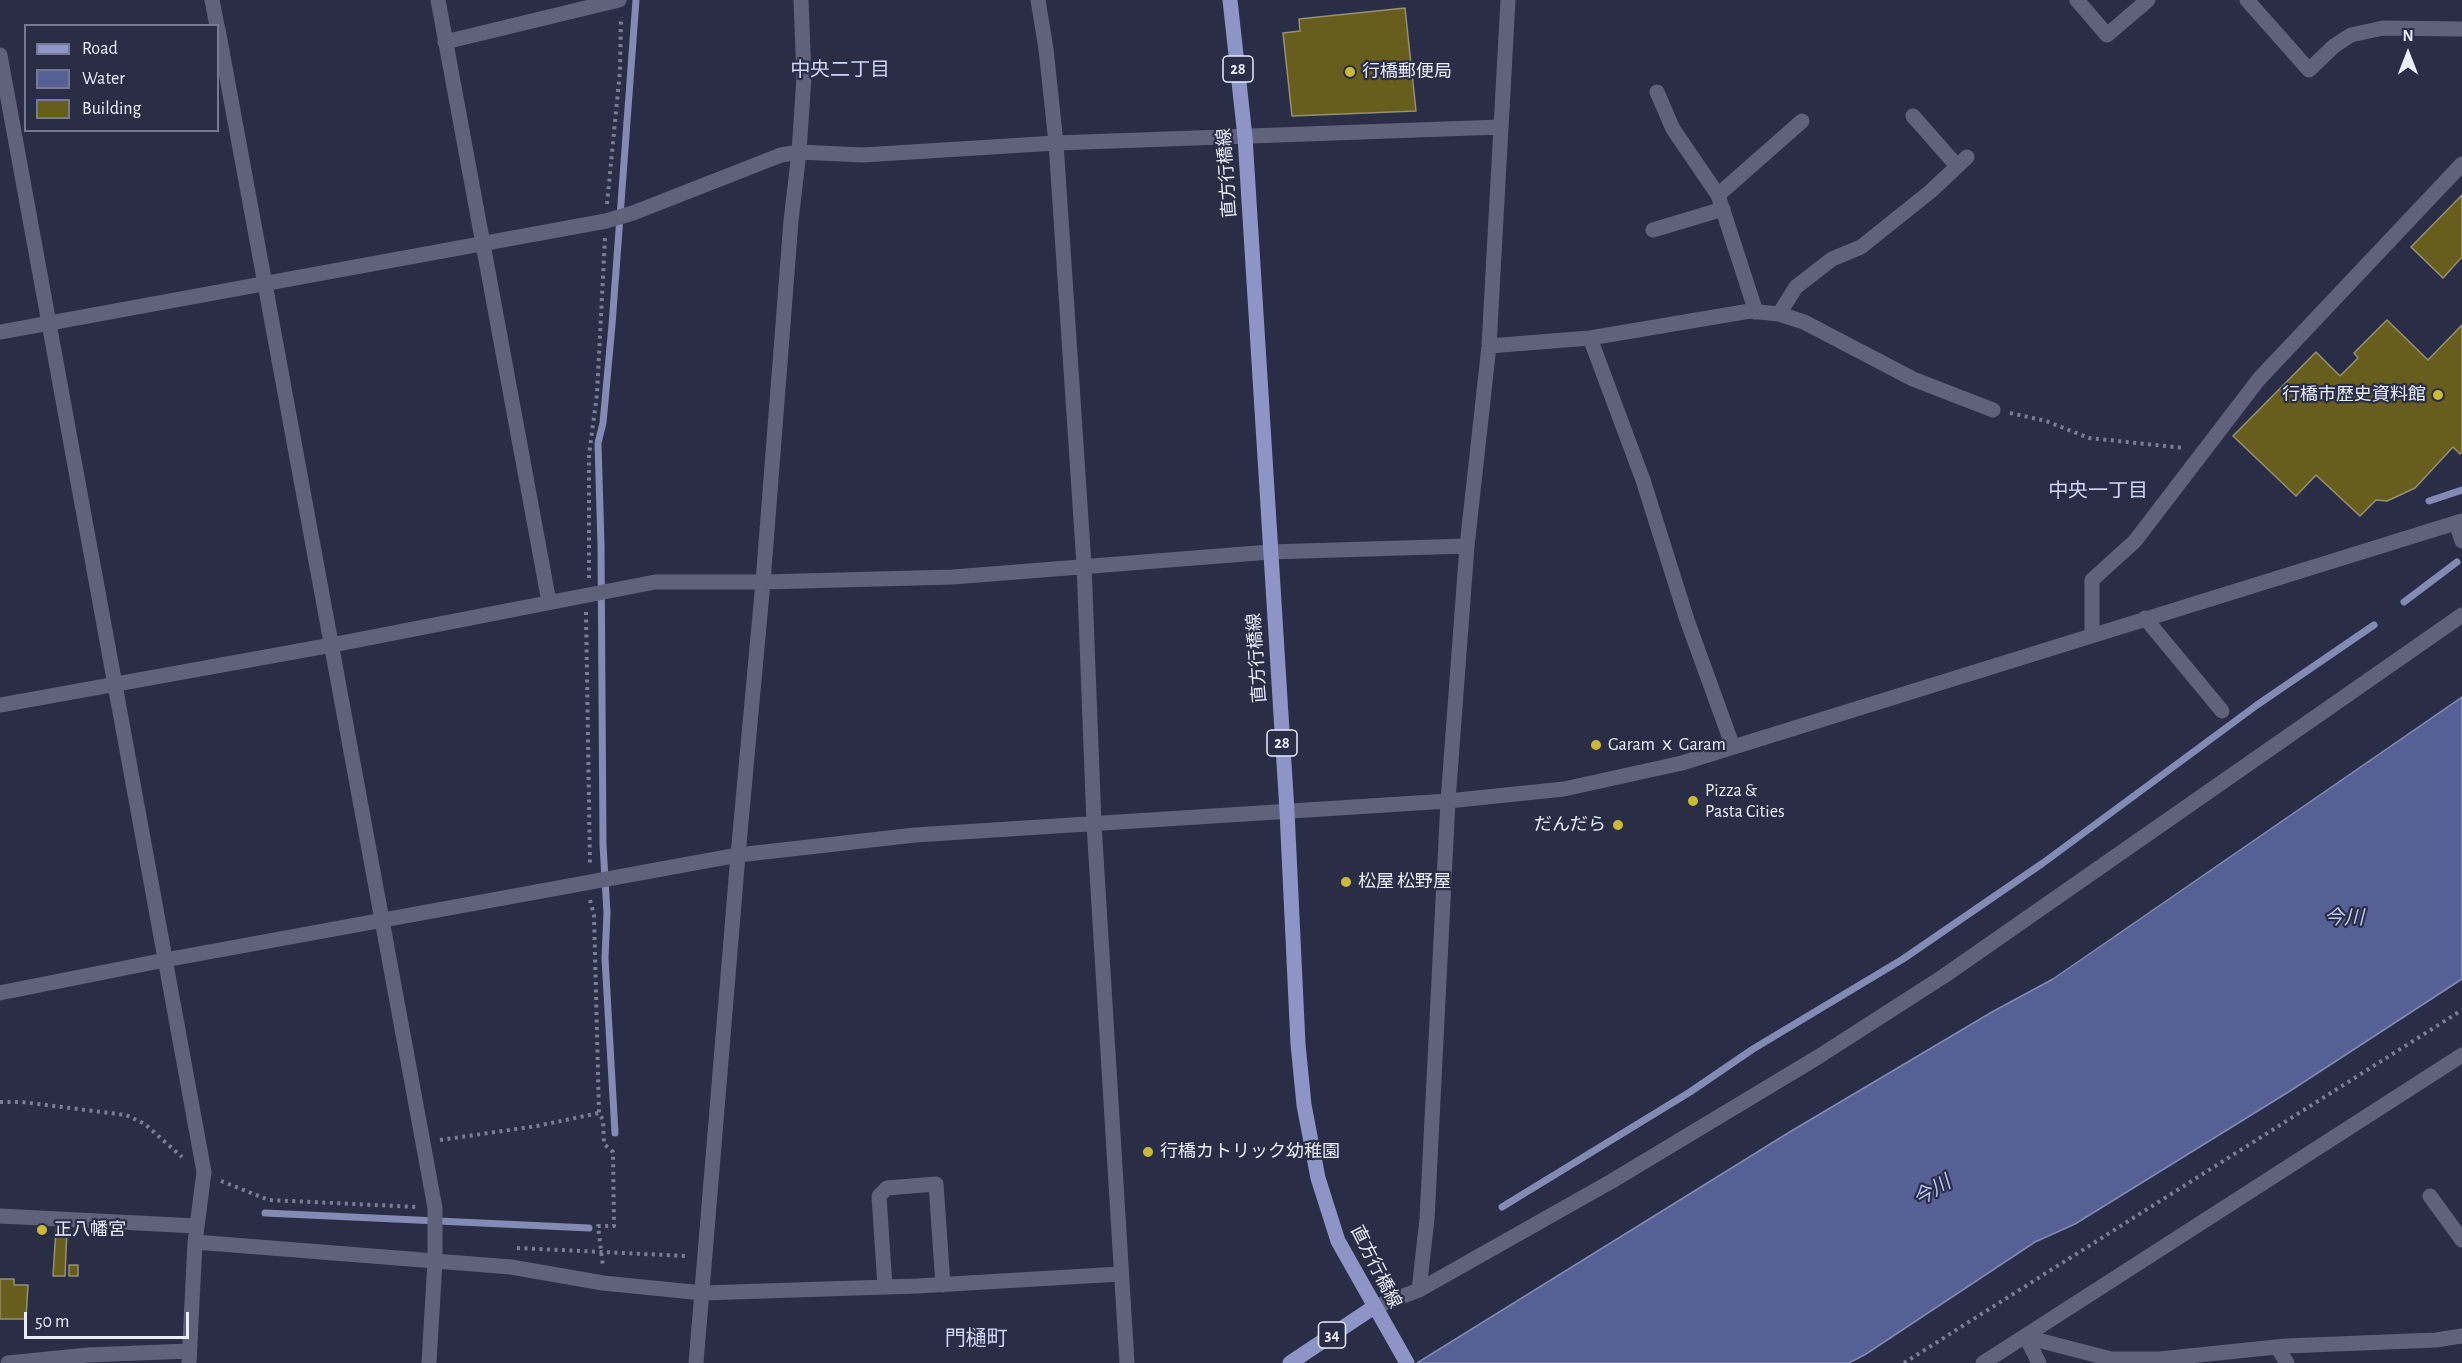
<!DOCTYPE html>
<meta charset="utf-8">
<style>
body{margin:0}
#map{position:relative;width:2462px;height:1363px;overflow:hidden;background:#292e46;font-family:"Alegreya Sans",sans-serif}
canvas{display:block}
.legend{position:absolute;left:24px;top:24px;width:195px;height:108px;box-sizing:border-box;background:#292e46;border:2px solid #767a90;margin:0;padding:8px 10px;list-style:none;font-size:18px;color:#eaedfe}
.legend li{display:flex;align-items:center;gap:12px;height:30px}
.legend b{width:30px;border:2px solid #767a90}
.north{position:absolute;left:2378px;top:24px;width:60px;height:60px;-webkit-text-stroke:4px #292e46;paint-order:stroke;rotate:0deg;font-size:16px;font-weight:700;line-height:24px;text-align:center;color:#eaedfe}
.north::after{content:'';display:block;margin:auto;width:21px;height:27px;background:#eaedfe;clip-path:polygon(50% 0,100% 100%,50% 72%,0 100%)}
.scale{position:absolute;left:24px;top:1312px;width:165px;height:27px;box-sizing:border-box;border:3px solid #eaedfe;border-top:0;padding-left:8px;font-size:18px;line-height:21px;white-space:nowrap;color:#eaedfe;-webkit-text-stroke:4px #292e46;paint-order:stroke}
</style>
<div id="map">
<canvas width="2462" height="1363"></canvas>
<ul class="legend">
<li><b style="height:8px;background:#8c95c5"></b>Road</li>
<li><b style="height:16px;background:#576095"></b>Water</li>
<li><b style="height:16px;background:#675d1c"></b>Building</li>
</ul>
<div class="north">N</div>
<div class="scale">50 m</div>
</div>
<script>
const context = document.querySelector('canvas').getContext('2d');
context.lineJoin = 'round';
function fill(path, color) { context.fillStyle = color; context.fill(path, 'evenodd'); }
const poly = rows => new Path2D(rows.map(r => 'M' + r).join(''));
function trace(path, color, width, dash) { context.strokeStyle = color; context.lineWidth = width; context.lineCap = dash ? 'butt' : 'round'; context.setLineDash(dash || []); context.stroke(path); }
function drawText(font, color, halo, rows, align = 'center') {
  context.font = font + ' "Alegreya Sans","Noto Sans JP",sans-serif'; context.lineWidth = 4.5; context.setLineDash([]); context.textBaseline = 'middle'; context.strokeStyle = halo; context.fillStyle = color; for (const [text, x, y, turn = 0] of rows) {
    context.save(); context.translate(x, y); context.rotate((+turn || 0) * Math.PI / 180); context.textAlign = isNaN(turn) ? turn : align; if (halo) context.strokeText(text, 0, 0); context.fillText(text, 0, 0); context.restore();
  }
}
const water = poly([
 [2462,697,2462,979,2290,1091,2075,1224,2035,1242,1866,1354,1849,1363,1417,1363,1788,1133,1992,1012,2053,979,2462,697]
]);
const stream = poly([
 [2429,501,2462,490],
 [2404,602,2457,562],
 [615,1133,605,958,607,913,603,845,601,545,598,443,603,423,612,325,636,0],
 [1502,1207,1690,1092,1753,1049,1903,959,2043,863,2257,705,2374,625],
 [265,1213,589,1228]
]);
const building = poly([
 [1405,8,1416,111,1292,116,1283,33,1300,31,1299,19,1405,8],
 [2462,195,2462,257,2443,278,2411,247,2462,195],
 [2387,320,2428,360,2462,325,2462,452,2460,454,2453,447,2415,488,2387,501,2376,500,2360,516,2316,475,2296,496,2233,436,2316,352,2340,376,2358,358,2354,353,2387,320],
 [56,1229,67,1229,65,1276,53,1276,56,1229],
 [69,1265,78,1265,78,1276,69,1276,69,1265],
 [0,1279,14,1279,14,1285,28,1285,26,1319,0,1319,0,1279]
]);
const path = poly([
 [607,204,620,71,621,17],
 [2010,413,2046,421,2089,438,2184,448],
 [589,578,589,455,597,394,605,238],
 [586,612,590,866],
 [590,900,594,915,599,1113,603,1120,604,1144,613,1152,614,1226,598,1226,603,1267],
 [0,1102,22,1102,126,1115,145,1124,182,1157],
 [440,1140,537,1126,599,1113],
 [221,1181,269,1200,417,1207],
 [517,1248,687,1256],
 [1904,1363,2462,1010]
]);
const minor = poly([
 [212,0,217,26],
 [438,0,549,602],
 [1038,0,1046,49,1056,143,1084,565,1094,824,1127,1363],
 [2077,0,2107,35,2148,0],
 [2247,0,2309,70,2334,46,2351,35,2383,28,2462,29],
 [218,29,435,1208,435,1261,429,1363],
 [445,42,619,0],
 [0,55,204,1172,195,1242,189,1363],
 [1657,92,1673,129,1718,195],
 [1913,116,1957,166],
 [1653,230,1723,209],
 [1756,312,1718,195,1802,121],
 [1779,314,1796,287,1832,259,1861,247,1931,191,1967,157],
 [0,332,606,221,633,213,781,155,799,152,863,155,1056,143,1500,127],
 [1590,338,1643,480,1687,620,1733,747],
 [1489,346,1590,338,1750,311,1779,314,1804,322,1913,379,1993,410],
 [2456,523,2462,541],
 [2145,618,2222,711],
 [2092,634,2092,580,2135,541,2259,379,2462,164],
 [0,705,332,645,655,582,763,582,953,577,1270,552,1467,546],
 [0,993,165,960,738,855,915,835,1448,801,1564,789,1682,763,2462,521],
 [2430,1196,2462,1240],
 [0,1216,197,1226],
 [195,1242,511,1267,603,1283,703,1293,917,1286,1120,1274],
 [885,1287,879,1196,887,1188,936,1184,943,1285],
 [1419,1290,1427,1219,1448,801,1467,546,1489,346,1508,0],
 [1374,1307,1419,1290,1612,1181,1818,1057,1944,976,2462,615],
 [2026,1337,2111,1359,2160,1359,2286,1346,2436,1340,2462,1336],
 [2026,1337,2039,1363],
 [2277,1347,2287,1363],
 [8,1363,88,1355,189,1351],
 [696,1363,738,855,763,582,791,221,799,152,804,77,801,0],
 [1983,1363,2462,1055]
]);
const major = poly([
 [1230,0,1245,137,1287,811,1298,1044,1304,1105,1318,1178,1338,1241,1407,1363],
 [1290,1363,1374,1307]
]);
const markers = [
 [1350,72,6,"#cdb938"],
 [2438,395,6,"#cdb938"],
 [1596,745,6,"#cdb938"],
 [1693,801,6,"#cdb938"],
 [1618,825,6,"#cdb938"],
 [1346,882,6,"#cdb938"],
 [1148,1152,6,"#cdb938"],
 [42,1230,6,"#cdb938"]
];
const shields = [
 [1238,69,30],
 [1282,743,30],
 [1332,1335,27]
];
const shieldNames = [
 ["28",1238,69],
 ["28",1282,743],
 ["34",1332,1335]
];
const poiNames = [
 ["行橋郵便局",1362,72],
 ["行橋市歴史資料館",2426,395,"right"],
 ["Garam ｘ Garam",1608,745],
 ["Pizza &",1705,791],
 ["Pasta Cities",1705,812],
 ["だんだら",1606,825,"right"],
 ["松屋 松野屋",1358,882],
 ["行橋カトリック幼稚園",1160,1152],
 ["正八幡宮",54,1230]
];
const streetNames = [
 ["直方行橋線",1227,173,-94],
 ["直方行橋線",1257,658,-94],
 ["直方行橋線",1376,1267,63]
];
const neighbourhoodNames = [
 ["中央二丁目",840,70],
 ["中央一丁目",2098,491]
];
const waterNames = [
 ["今川",2344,918],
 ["今川",1932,1191,-31]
];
const quarterNames = [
 ["門樋町",976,1339]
];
fill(water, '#576095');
trace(water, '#838ab4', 1.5);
trace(stream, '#838ab4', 7);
fill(building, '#675d1c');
trace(building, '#969172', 1.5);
trace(path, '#7a7e93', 4, [3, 4.5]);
trace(minor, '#5e637b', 15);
trace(major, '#8c95c5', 15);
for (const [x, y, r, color] of markers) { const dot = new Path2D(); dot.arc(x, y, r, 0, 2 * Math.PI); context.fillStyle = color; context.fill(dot); trace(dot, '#292e46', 2); }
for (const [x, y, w] of shields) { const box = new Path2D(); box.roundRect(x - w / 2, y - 13, w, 26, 4.5); context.fillStyle = '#292e46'; context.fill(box); trace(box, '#eaedfe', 1.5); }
drawText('bold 16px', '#eaedfe', null, shieldNames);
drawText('18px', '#eaedfe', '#292e46', poiNames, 'left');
drawText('18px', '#eaedfe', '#292e46', streetNames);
drawText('20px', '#ced5f5', '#292e46', neighbourhoodNames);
drawText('italic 20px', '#bcc6f7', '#292e46', waterNames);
drawText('21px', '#ced5f5', '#292e46', quarterNames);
</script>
